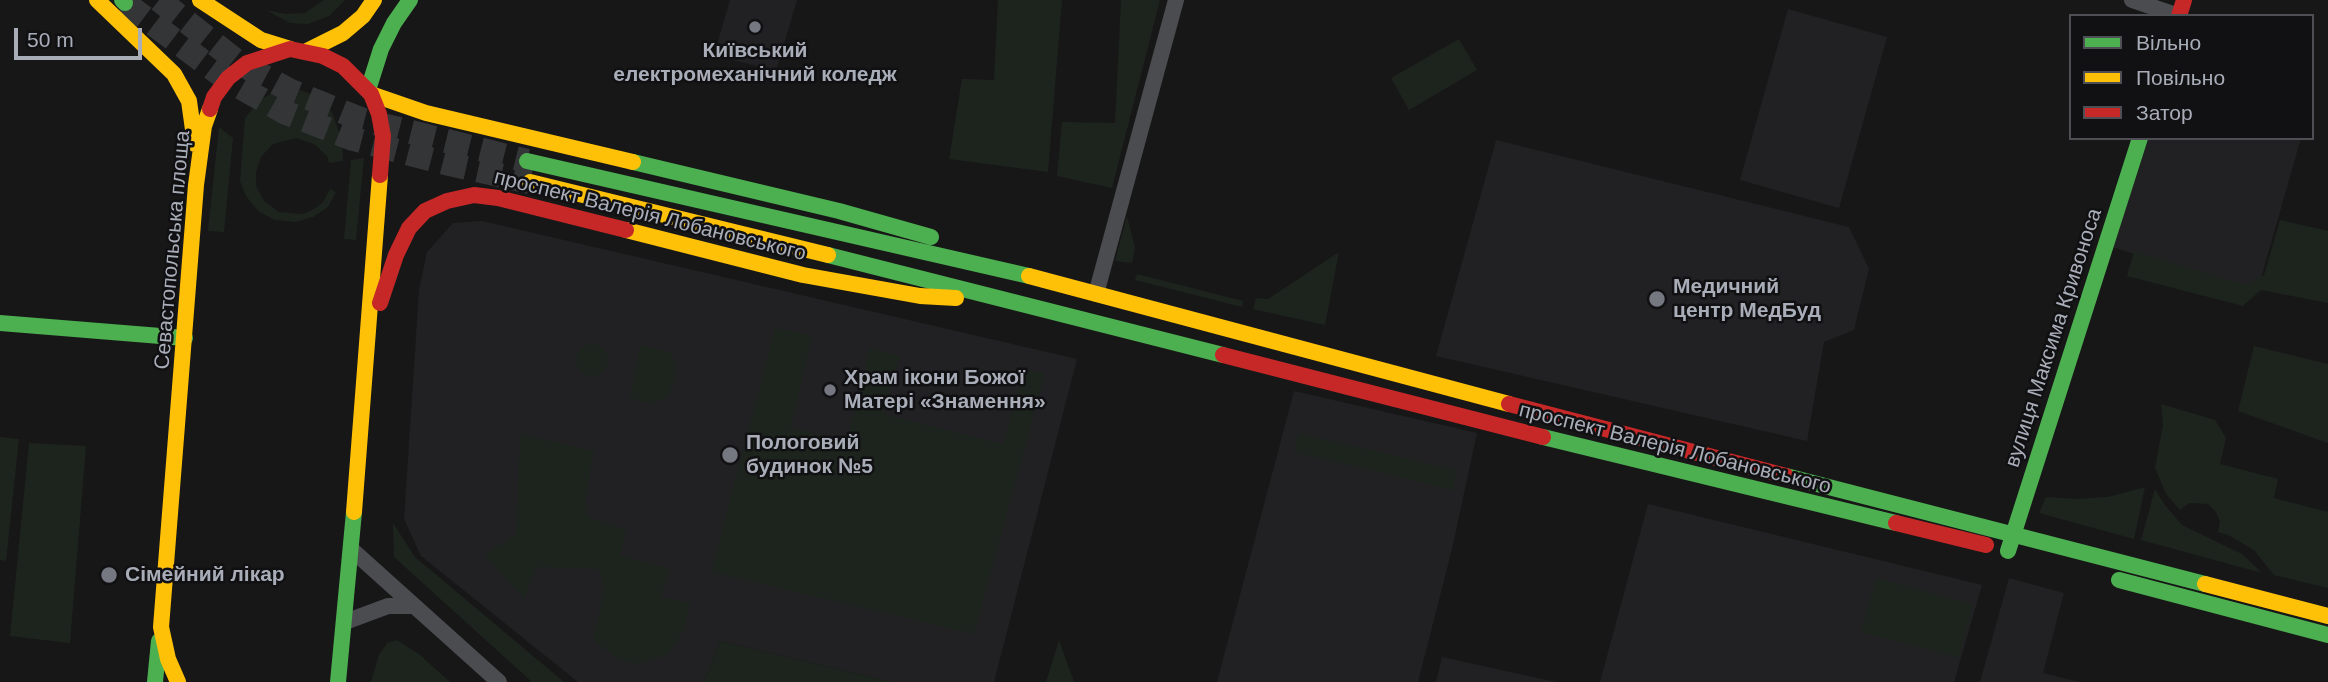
<!DOCTYPE html>
<meta charset="utf-8">
<style>
body{margin:0}
#map{position:relative;width:2328px;height:682px;overflow:hidden;background:#171717;font-family:Arial,sans-serif}
canvas{display:block}
.legend{position:absolute;left:2069px;top:14px;width:245px;height:126px;box-sizing:border-box;background:#111113;border:2px solid #4d4f55;margin:0;padding:9px 12px;list-style:none;font-size:21px;color:#a8adb8}
.legend li{display:flex;align-items:center;gap:14px;height:35px}
.legend b{width:35px;border:2px solid #4d4f55}
.scale{position:absolute;left:14px;top:28px;width:128px;height:32px;box-sizing:border-box;border:4px solid #a8adb8;border-top:0;padding-left:9px;font-size:21px;line-height:24px;white-space:nowrap;color:#a8adb8;-webkit-text-stroke:5px #111113;paint-order:stroke}
</style>
<div id="map">
<canvas width="2328" height="682"></canvas>
<ul class="legend">
<li><b style="height:9px;background:#4caf50"></b>Вільно</li>
<li><b style="height:9px;background:#ffc107"></b>Повільно</li>
<li><b style="height:9px;background:#c62828"></b>Затор</li>
</ul>
<div class="scale">50 m</div>
</div>
<script>
const context = document.querySelector('canvas').getContext('2d');
context.lineJoin = 'round';
function fill(path, color) { context.fillStyle = color; context.fill(path, 'evenodd'); }
const poly = rows => new Path2D(rows.map(r => 'M' + r).join(''));
function trace(path, color, width, dash) { context.strokeStyle = color; context.lineWidth = width; context.lineCap = dash ? 'butt' : 'round'; context.setLineDash(dash || []); context.stroke(path); }
function drawText(font, color, halo, rows, align = 'center') {
  context.font = font + ' Arial,sans-serif'; context.lineWidth = 5; context.setLineDash([]); context.textBaseline = 'middle'; context.strokeStyle = halo; context.fillStyle = color; for (const [text, x, y, turn = 0] of rows) {
    context.save(); context.translate(x, y); context.rotate((+turn || 0) * Math.PI / 180); context.textAlign = isNaN(turn) ? turn : align; if (halo) context.strokeText(text, 0, 0); context.fillText(text, 0, 0); context.restore();
  }
}
const built = poly([
 [730,0,797,0,776,71,714,55],
 [1788,9,1887,37,1839,208,1740,180],
 [2149,138,2301,138,2260,282,2245,288,2112,247],
 [1496,140,1849,227,1869,269,1854,330,1824,342,1807,441,1436,356],
 [482,221,1077,359,994,682,892,682,720,641,704,682,578,682,421,556,404,519,419,290,427,252,453,223],
 [1294,391,1477,433,1452,549,1418,682,1217,682],
 [1648,504,1982,585,1954,682,1600,682],
 [2009,578,2064,593,2043,673,2080,682,1980,682],
 [1442,657,1556,682,1436,682]
]);
const green = poly([
 [324,0,345,0,329,16,308,24,290,23,266,10,286,14,305,13],
 [998,0,1062,0,1048,172,949,159,962,79,994,80],
 [1121,0,1160,0,1112,188,1057,176,1062,122,1115,123],
 [1459,39,1477,70,1409,110,1391,78],
 [282,89,297,89,311,94,323,101,332,113,342,140,343,161,329,163,327,156,314,144,296,138,273,144,261,157,256,172,256,186,264,201,279,212,303,214,314,209,323,202,330,189,336,192,328,207,313,217,295,222,275,220,258,211,246,196,240,181,245,118,258,102,268,95],
 [219,127,233,138,224,232,208,231],
 [364,158,356,240,344,239,351,160],
 [1127,216,1135,248,1132,263,1115,261],
 [2280,220,2328,231,2328,303,2261,290,2243,306,2127,276,2134,251,2245,285,2264,275],
 [1339,252,1325,325,1253,309,1256,298,1268,299],
 [1137,274,1243,301,1242,307,1135,280],
 [775,328,812,335,791,428,847,441,870,348,900,356,883,414,1003,444,1024,369,1045,374,974,634,711,572],
 '576 360a16 16 0 1 1 32 0a16 16 0 1 1-32 0Z',
 [640,345,671,352,676,365,675,378,668,397,651,404,630,398],
 [2254,346,2328,364,2328,443,2238,411],
 [2161,404,2215,420,2226,438,2220,464,2278,479,2274,498,2328,512,2328,588,2274,575,2254,550,2228,535,2218,532,2220,522,2216,512,2208,504,2189,503,2180,510,2166,494,2155,468,2163,425],
 [1298,433,1457,470,1453,490,1294,452],
 [520,434,594,451,585,503,590,518,626,529,621,555,670,569,661,597,690,603,684,629,669,654,638,664,618,659,593,640,604,590,599,569,537,567,524,599,484,554,516,535],
 [0,437,19,439,6,561,0,560],
 [29,443,86,446,70,643,10,636],
 [2145,487,2134,539,2039,513,2046,497,2078,499,2108,497],
 [2155,489,2164,504,2182,525,2242,554,2262,573,2141,540],
 [393,523,415,557,564,682,532,682,394,557],
 [1876,578,1973,604,1959,658,1861,632],
 [397,640,419,654,450,682,371,682,379,655,387,643],
 [1059,640,1074,682,1046,682],
 [720,641,892,682,704,682]
]);
const primaryTunnel = poly([
 [159,0,239,63,291,91,363,120,527,161],
 [125,3,229,81,284,112,353,139,445,163,530,182]
]);
const street = poly([
 [2132,0,2179,16],
 [1096,294,1176,0],
 [351,549,499,682],
 [345,622,388,606,412,606]
]);
const fast = poly([
 [122,0,125,3],
 [368,90,381,49,394,23,410,0],
 [527,161,1029,276],
 [633,162,839,211,931,237],
 [828,255,1223,355],
 [0,323,185,338],
 [1543,437,1896,523],
 [1786,476,2205,584],
 [2008,551,2140,138],
 [2119,580,2328,635],
 [155,682,159,641],
 [338,682,354,512]
]);
const slow = poly([
 [97,0,174,74,189,101,195,144],
 [200,0,261,40,290,49],
 [307,51,343,33,363,16,374,0],
 [371,94,426,113,633,162],
 [530,182,828,255],
 [626,230,803,275,920,296,956,298],
 [1029,276,1509,404],
 [354,512,380,175],
 [2205,584,2328,616],
 [178,682,168,659,161,627,196,185,204,126,210,109]
]);
const jam = poly([
 [2179,16,2184,0],
 [210,109,214,97,228,78,247,63,290,49,323,56,343,66,371,94,379,114,383,136,380,175],
 [380,303,396,255,409,228,425,211,447,201,474,195,498,198,626,230],
 [1223,355,1543,437],
 [1509,404,1786,476],
 [1896,523,1986,545]
]);
const markers = [
 [755,27,7,"#757880"],
 [1657,299,9,"#757880"],
 [830,390,7,"#757880"],
 [730,455,9,"#757880"],
 [109,575,9,"#757880"]
];
const poiNames = [
 ["Київський",755,51,"center"],
 ["електромеханічний коледж",755,75,"center"],
 ["Медичний",1673,287],
 ["центр МедБуд",1673,311],
 ["Храм ікони Божої",844,378],
 ["Матері «Знамення»",844,402],
 ["Пологовий",746,443],
 ["будинок №5",746,467],
 ["Сімейний лікар",125,575]
];
const streetNames = [
 ["проспект Валерія Лобановського",650,216,14],
 ["Севастопольська площа",173,250,-85],
 ["вулиця Максима Кривоноса",2054,338,-72],
 ["проспект Валерія Лобановського",1675,449,14]
];
fill(built, '#212123');
fill(green, '#1d241e');
trace(primaryTunnel, '#343537', 24, [24, 12]);
trace(street, '#4b4c50', 16);
trace(fast, '#4caf50', 16);
trace(slow, '#ffc107', 16);
trace(jam, '#c62828', 16);
for (const [x, y, r, color] of markers) { const dot = new Path2D(); dot.arc(x, y, r, 0, 2 * Math.PI); context.fillStyle = color; context.fill(dot); trace(dot, '#111113', 2.5); }
drawText('bold 21px', '#a8adb8', '#111113', poiNames, 'left');
drawText('21px', '#a8adb8', '#111113', streetNames);
</script>
